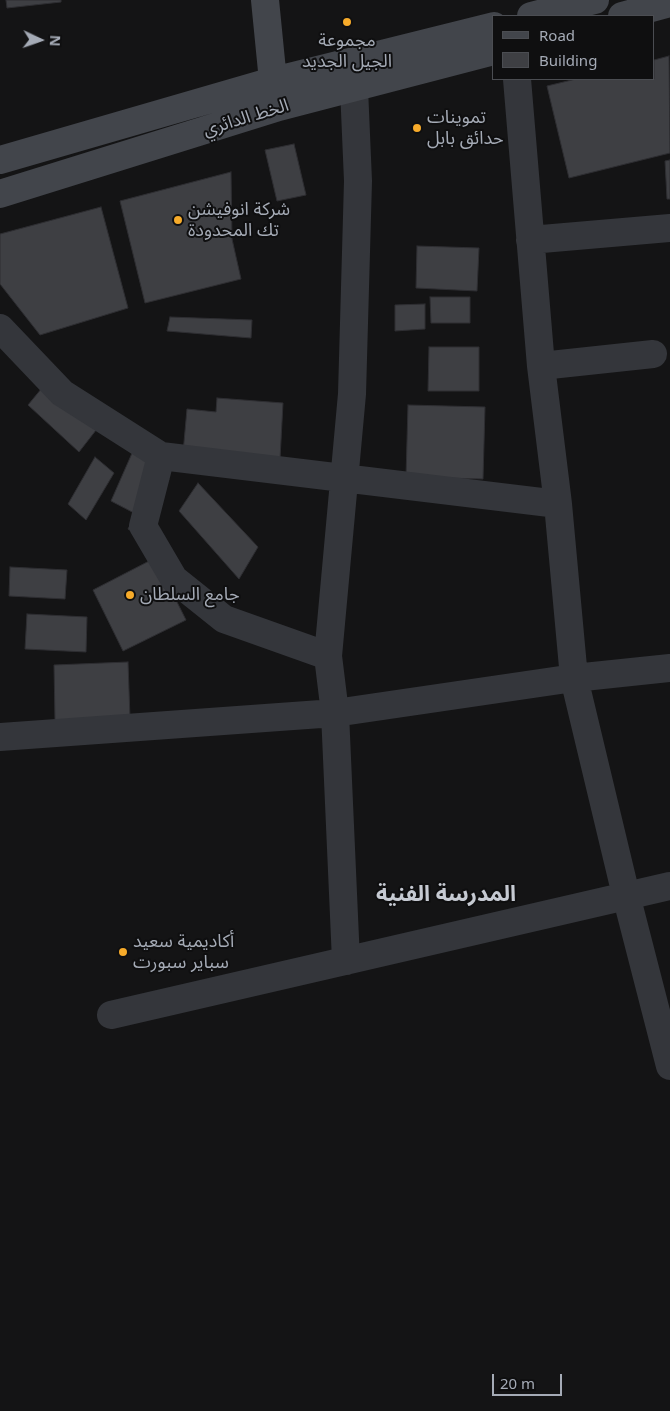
<!DOCTYPE html>
<meta charset="utf-8">
<style>
body{margin:0}
#map{position:relative;width:670px;height:1411px;overflow:hidden;background:#141415;font-family:"Noto Sans",sans-serif}
canvas{display:block}
.legend{position:absolute;left:492px;top:15px;width:162px;height:65px;box-sizing:border-box;background:#0f0f10;border:1px solid #4b4d52;margin:0;padding:6px 9px;list-style:none;font-size:15px;color:#a5abb6}
.legend li{display:flex;align-items:center;gap:10px;height:25px}
.legend b{width:25px;border:1px solid #4b4d52}
.north{position:absolute;left:15px;top:15px;width:50px;height:50px;-webkit-text-stroke:4px #0f0f10;paint-order:stroke;rotate:93deg;font-size:14px;font-weight:700;line-height:20px;text-align:center;color:#a5abb6}
.north::after{content:'';display:block;margin:auto;width:18px;height:22px;background:#a5abb6;clip-path:polygon(50% 0,100% 100%,50% 72%,0 100%)}
.scale{position:absolute;left:492px;top:1374px;width:70px;height:22px;box-sizing:border-box;border:2px solid #a5abb6;border-top:0;padding-left:6px;font-size:15px;line-height:18px;white-space:nowrap;color:#a5abb6;-webkit-text-stroke:4px #0f0f10;paint-order:stroke}
</style>
<div id="map">
<canvas width="670" height="1411"></canvas>
<ul class="legend">
<li><b style="height:6px;background:#42454b"></b>Road</li>
<li><b style="height:14px;background:#3e3f43"></b>Building</li>
</ul>
<div class="north">N</div>
<div class="scale">20 m</div>
</div>
<script>
const context = document.querySelector('canvas').getContext('2d');
context.lineJoin = 'round';
function fill(path, color) { context.fillStyle = color; context.fill(path, 'evenodd'); }
const poly = rows => new Path2D(rows.map(r => 'M' + r).join(''));
function trace(path, color, width, dash) { context.strokeStyle = color; context.lineWidth = width; context.lineCap = dash ? 'butt' : 'round'; context.setLineDash(dash || []); context.stroke(path); }
function drawText(font, color, halo, rows, align = 'center') {
  context.font = font + ' "Noto Sans","Noto Sans Arabic",sans-serif'; context.lineWidth = 4; context.setLineDash([]); context.textBaseline = 'middle'; context.strokeStyle = halo; context.fillStyle = color; for (const [text, x, y, turn = 0] of rows) {
    context.save(); context.translate(x, y); context.rotate((+turn || 0) * Math.PI / 180); context.textAlign = isNaN(turn) ? turn : align; if (halo) context.strokeText(text, 0, 0); context.fillText(text, 0, 0); context.restore();
  }
}
const building = poly([
 [6,0,61,0,61,2,7,8,6,0],
 [669,56,670,153,569,178,547,86,576,79,654,79,654,60,669,56],
 [294,144,306,195,277,201,265,150,294,144],
 [670,160,670,199,667,199,665,161,670,160],
 [231,172,232,239,241,279,145,303,120,201,231,172],
 [101,207,128,308,40,335,0,284,0,234,101,207],
 [417,246,479,248,477,291,416,288,417,246],
 [430,297,470,297,470,323,431,323,430,297],
 [425,304,425,329,395,331,395,305,425,304],
 [170,317,252,320,251,338,167,331,170,317],
 [429,347,479,347,479,391,428,391,429,347],
 [56,371,107,416,79,452,28,405,56,371],
 [217,398,283,403,280,459,183,453,187,409,216,412,217,398],
 [408,405,485,407,483,479,406,477,408,405],
 [133,451,169,479,145,539,128,529,136,514,111,501,133,451],
 [95,457,114,473,86,520,68,504,95,457],
 [198,483,258,547,239,579,179,511,198,483],
 [155,558,186,620,123,651,93,590,155,558],
 [10,567,67,570,65,599,9,596,10,567],
 [27,614,87,617,86,652,25,649,27,614],
 [128,662,130,718,55,720,54,665,128,662]
]);
const street = poly([
 [517,79,541,366,558,504,574,678,626,895,670,1066],
 [530,240,670,228],
 [0,328,62,393,161,456,558,504],
 [541,366,653,354],
 [161,456,143,526,174,579,224,619,328,656],
 [0,737,335,713,574,678,670,668],
 [346,961,335,713,328,656,352,394,358,181,354,88],
 [111,1015,670,886]
]);
const secondary = poly([
 [265,0,273,81,277,98],
 [531,16,595,0],
 [622,16,670,3],
 [0,160,273,81,494,26],
 [0,194,279,107,494,51]
]);
const markers = [
 [347,22,5,"#f7ab2a"],
 [417,128,5,"#f7ab2a"],
 [178,220,5,"#f7ab2a"],
 [130,595,5,"#f7ab2a"],
 [123,952,5,"#f7ab2a"]
];
const poiNames = [
 ["مجموعة",347,41,"center"],
 ["الجيل الجديد",347,62,"center"],
 ["تموينات",427,118],
 ["حدائق بابل",427,139],
 ["شركة انوفيشن",188,210],
 ["تك المحدودة",188,231],
 ["جامع السلطان",140,595],
 ["أكاديمية سعيد",133,942],
 ["سباير سبورت",133,963]
];
const streetNames = [
 ["الخط الدائري",246,118,-17]
];
const districtNames = [
 ["المدرسة الفنية",446,895]
];
fill(building, '#3e3f43');
trace(building, '#2e2e32', 1);
trace(street, '#34363b', 28);
trace(secondary, '#42454b', 28);
for (const [x, y, r, color] of markers) { const dot = new Path2D(); dot.arc(x, y, r, 0, 2 * Math.PI); context.fillStyle = color; context.fill(dot); trace(dot, '#0f0f10', 2); }
drawText('18px', '#a5abb6', '#0f0f10', poiNames, 'left');
drawText('18px', '#a5abb6', '#0f0f10', streetNames);
drawText('bold 22px', '#c6cad2', '#0f0f10', districtNames);
</script>
